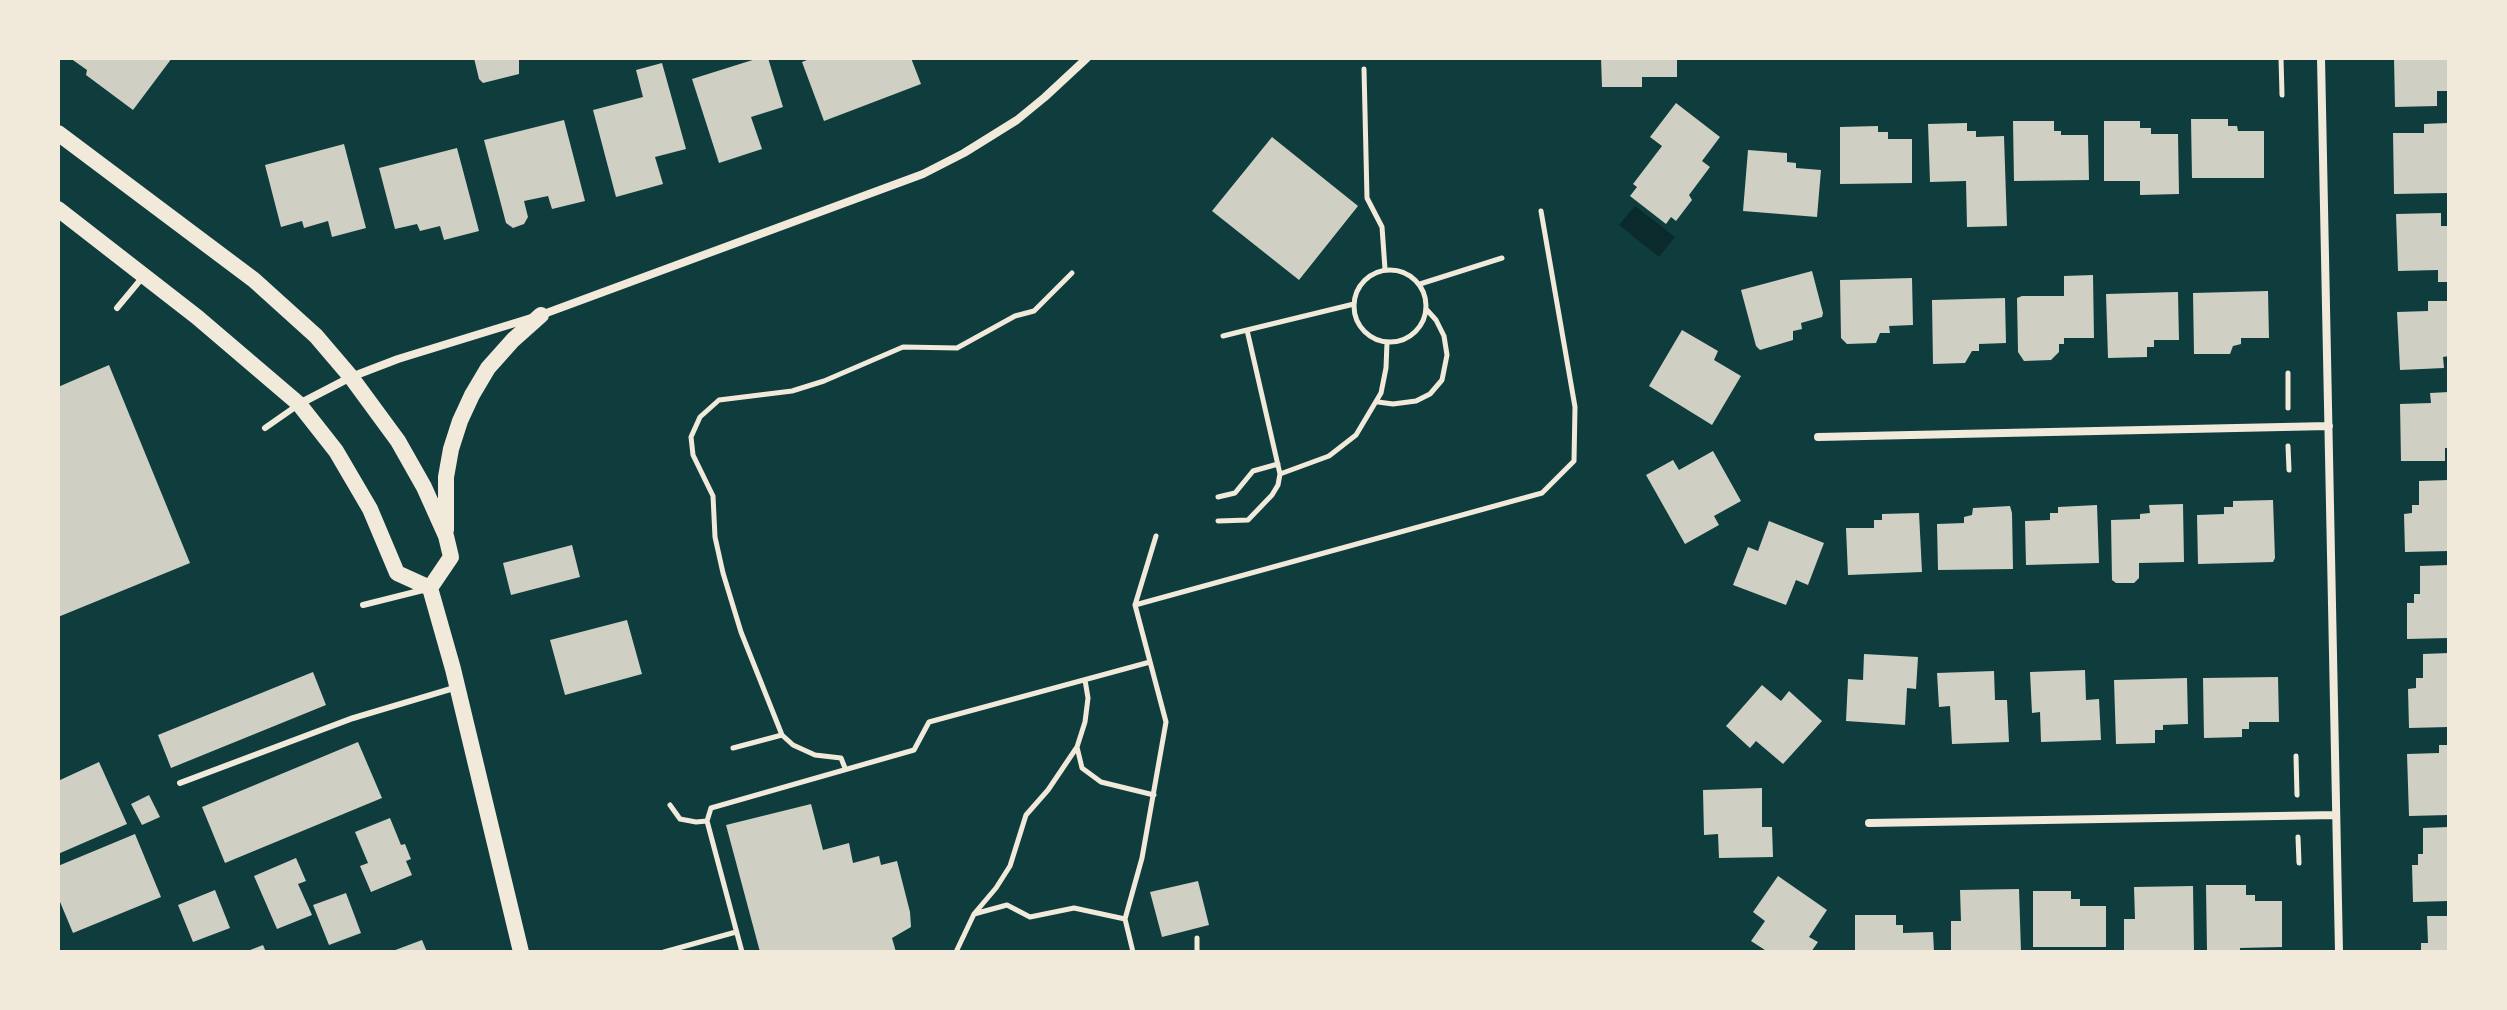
<!DOCTYPE html>
<style>
body{margin:0}
#map{position:relative;width:2507px;height:1010px;overflow:hidden;background:#0f3d3e;font-family:"Archivo Narrow",sans-serif}
canvas{display:block}
.frame{position:absolute;inset:0;border:60px solid #f1e9da;pointer-events:none}
</style>
<div id="map">
<canvas width="2507" height="1010"></canvas>
<div class="frame"></div>
</div>
<script>
const context = document.querySelector('canvas').getContext('2d');
context.lineJoin = 'round';
function fill(path, color) { context.fillStyle = color; context.fill(path, 'evenodd'); }
const poly = rows => new Path2D(rows.map(r => 'M' + r).join(''));
function trace(path, color, width, dash) { context.strokeStyle = color; context.lineWidth = width; context.lineCap = dash ? 'butt' : 'round'; context.setLineDash(dash || []); context.stroke(path); }
const water = poly([
 [1635,206,1675,237,1659,257,1619,225]
]);
const building = poly([
 [70,58,172,58,133,110,86,75,87,70],
 [474,58,519,58,519,74,483,83,479,79],
 [759,58,768,58,783,107,751,117,762,149,719,163,692,79],
 [812,58,911,58,921,84,824,121,802,62],
 [1601,58,1677,58,1677,77,1642,77,1642,87,1602,87],
 [2394,58,2449,58,2449,91,2437,91,2437,106,2395,107],
 [662,63,686,149,655,157,663,184,616,197,593,110,643,97,636,70],
 [1676,103,1720,137,1702,161,1710,167,1689,195,1692,200,1676,221,1671,217,1666,224,1630,196,1637,187,1633,184,1662,146,1650,137],
 [2191,119,2228,119,2228,126,2237,126,2238,131,2264,131,2264,178,2192,178],
 [564,120,585,201,552,209,548,196,524,201,528,217,524,224,513,228,506,223,484,140],
 [2013,121,2054,121,2054,131,2061,131,2061,135,2088,135,2089,180,2014,181],
 [2104,121,2140,121,2140,128,2151,128,2151,134,2178,134,2179,194,2140,195,2140,181,2104,181],
 [1967,123,1967,131,1976,131,1976,137,2004,136,2007,226,1967,227,1966,181,1930,182,1928,124],
 [2449,123,2449,193,2394,194,2393,133,2424,133,2424,124],
 [1878,126,1878,132,1888,132,1888,139,1912,139,1912,183,1840,184,1840,127],
 [1272,137,1358,206,1299,280,1212,211],
 [344,144,366,228,332,237,328,221,304,228,302,221,281,227,265,165],
 [457,148,479,231,444,240,440,226,420,231,417,224,395,229,379,168],
 [1748,150,1787,153,1787,162,1796,163,1796,168,1821,170,1817,217,1743,211],
 [2441,213,2441,226,2449,226,2449,282,2438,282,2438,270,2398,271,2396,214],
 [1812,271,1823,313,1822,317,1801,323,1802,329,1793,331,1793,340,1760,350,1756,346,1741,290],
 [2093,275,2094,338,2064,338,2064,344,2059,344,2059,352,2051,360,2024,361,2018,352,2017,298,2022,296,2064,296,2064,276],
 [1912,278,1913,325,1889,326,1890,333,1880,333,1876,343,1847,344,1841,338,1840,280],
 [2268,291,2269,338,2241,338,2241,344,2233,346,2230,354,2194,354,2193,293],
 [2178,292,2179,340,2154,340,2154,347,2147,347,2147,357,2108,358,2106,294],
 [2005,298,2006,343,1979,344,1979,351,1972,351,1965,363,1933,364,1932,300],
 [2428,301,2449,301,2449,356,2443,357,2444,368,2400,370,2397,312,2428,311],
 [1682,330,1718,351,1714,360,1741,376,1712,425,1649,386],
 [109,365,190,563,58,617,58,387],
 [2449,392,2449,448,2445,448,2445,461,2401,461,2400,404,2431,403,2430,393],
 [1713,451,1741,501,1714,516,1719,525,1685,544,1646,475,1673,460,1679,470],
 [2449,480,2449,551,2405,552,2404,514,2412,513,2412,505,2419,505,2419,481],
 [2273,500,2275,558,2273,562,2198,564,2197,515,2224,514,2224,507,2233,507,2233,501],
 [2183,504,2184,562,2139,563,2139,578,2134,583,2116,583,2112,580,2111,520,2140,519,2140,514,2150,513,2149,505],
 [2097,505,2099,563,2026,565,2025,521,2050,520,2050,513,2058,513,2058,507],
 [2010,506,2012,513,2013,569,1938,570,1937,524,1964,523,1964,517,1972,515,1973,508],
 [1919,513,1922,572,1848,575,1846,528,1874,528,1874,520,1882,520,1882,514],
 [1769,521,1824,543,1808,585,1796,580,1786,605,1733,585,1748,547,1758,551],
 [572,545,580,577,511,595,503,563],
 [2449,565,2449,638,2407,639,2407,603,2414,603,2414,594,2420,594,2420,566],
 [627,620,642,674,565,695,550,640],
 [2449,653,2449,727,2409,728,2408,689,2416,688,2416,678,2423,678,2423,654],
 [1864,654,1918,657,1916,689,1907,688,1905,725,1846,721,1848,679,1863,680],
 [2085,670,2086,700,2099,699,2101,740,2041,742,2040,712,2032,713,2030,672],
 [1994,671,1995,700,2007,700,2009,742,1952,744,1950,706,1939,707,1937,673],
 [313,672,326,705,171,768,158,735],
 [2278,677,2279,722,2249,722,2249,729,2242,729,2242,737,2204,738,2203,678],
 [2187,678,2188,724,2163,725,2163,730,2155,730,2155,743,2116,744,2114,680],
 [1762,685,1781,701,1789,691,1822,721,1783,764,1756,741,1750,748,1726,726],
 [358,742,382,798,225,863,202,807],
 [2439,745,2449,745,2449,815,2409,816,2407,754,2439,753],
 [99,762,127,824,58,854,58,781],
 [1762,788,1762,827,1772,827,1773,857,1719,858,1718,834,1704,835,1703,790],
 [149,795,160,817,142,825,131,804],
 [811,804,823,850,849,843,853,863,879,856,881,865,897,861,910,912,911,927,892,938,896,952,760,952,726,825],
 [390,818,401,845,405,844,411,859,406,861,412,875,371,892,360,866,368,863,355,832],
 [2449,827,2449,901,2413,902,2412,865,2418,865,2418,854,2423,854,2423,828],
 [135,834,161,897,73,933,58,897,58,866],
 [296,858,306,881,298,884,312,915,277,929,254,876],
 [1778,876,1827,910,1809,937,1818,942,1811,952,1768,952,1751,941,1765,921,1753,912],
 [1198,881,1209,925,1162,937,1150,892],
 [2206,885,2246,885,2246,895,2255,895,2255,901,2282,901,2282,947,2240,948,2240,952,2207,952],
 [2193,886,2194,952,2124,952,2124,919,2135,919,2134,887],
 [2019,889,2021,952,1951,952,1951,921,1961,921,1960,890],
 [215,890,230,928,193,942,178,905],
 [2033,891,2071,891,2071,899,2080,899,2080,906,2106,906,2106,947,2033,947],
 [346,893,361,933,329,945,313,905],
 [1855,915,1896,915,1896,925,1903,925,1903,933,1933,932,1934,952,1855,952],
 [2427,916,2449,916,2449,952,2421,952,2421,943,2428,943],
 [422,940,427,952,390,952],
 [263,945,266,952,245,952]
]);
const path = poly([
 [2281,58,2282,95],
 [1364,69,1367,198,1382,227,1385,269],
 '1354 306a36 36 0 1 1 72 0a36 36 0 1 1-72 0Z',
 [1420,284,1502,258],
 [1223,336,1247,330],
 [2288,373,2288,408],
 [1378,402,1393,404,1416,401,1430,394,1442,380,1447,355,1444,336,1436,320,1427,310],
 [2288,446,2289,470],
 [1280,474,1329,456,1356,435,1381,393,1386,368,1387,342],
 [1218,497,1235,493,1253,471,1278,464],
 [1218,521,1248,520,1272,495,1278,485,1280,474,1247,330,1354,304],
 [1135,605,1542,493,1574,461,1575,407,1541,211],
 [1085,680,1088,698,1085,722,1077,747,1082,768,1101,782,1154,795],
 [733,748,782,735],
 [2296,756,2297,795],
 [845,768,841,758,815,755,793,745,782,735,741,632,723,573,715,537,713,496,693,455,691,437,700,417,719,400,792,391,824,381,903,347,957,348,1015,316,1034,311,1072,273],
 [670,805,680,819,696,822,707,821],
 [2298,837,2299,863],
 [974,914,996,888,1010,866,1026,815,1048,790,1077,747],
 [664,952,736,932],
 [742,952,707,821,711,808,914,750,929,722,1150,662],
 [956,952,974,914,1007,905,1030,917,1074,908,1125,919],
 [1133,952,1125,919,1142,858,1166,722,1135,605,1156,536],
 [1197,952,1197,938]
]);
const service = poly([
 [117,308,142,278],
 [265,428,298,405],
 [363,605,423,590],
 [180,783,353,718,457,687]
]);
const minor = poly([
 [2321,58,2339,952],
 [299,404,351,377,398,359,541,315,923,174,964,153,1017,120,1045,97,1087,58],
 [1818,437,2329,426],
 [1869,823,2336,815]
]);
const secondary = poly([
 [58,133,254,280,316,336,351,377,398,441,424,487,446,536,451,557,430,588],
 [58,209,197,317,299,404,336,451,370,509,397,573,430,588,453,669,521,952],
 [446,530,446,477,451,449,460,421,472,395,488,368,513,340,541,315]
]);
fill(water, '#0a2a2b');
fill(building, '#cfcfc3');
trace(path, '#f1e9da', 5);
trace(service, '#f1e9da', 6);
trace(minor, '#f1e9da', 8);
trace(secondary, '#f1e9da', 16);
</script>
